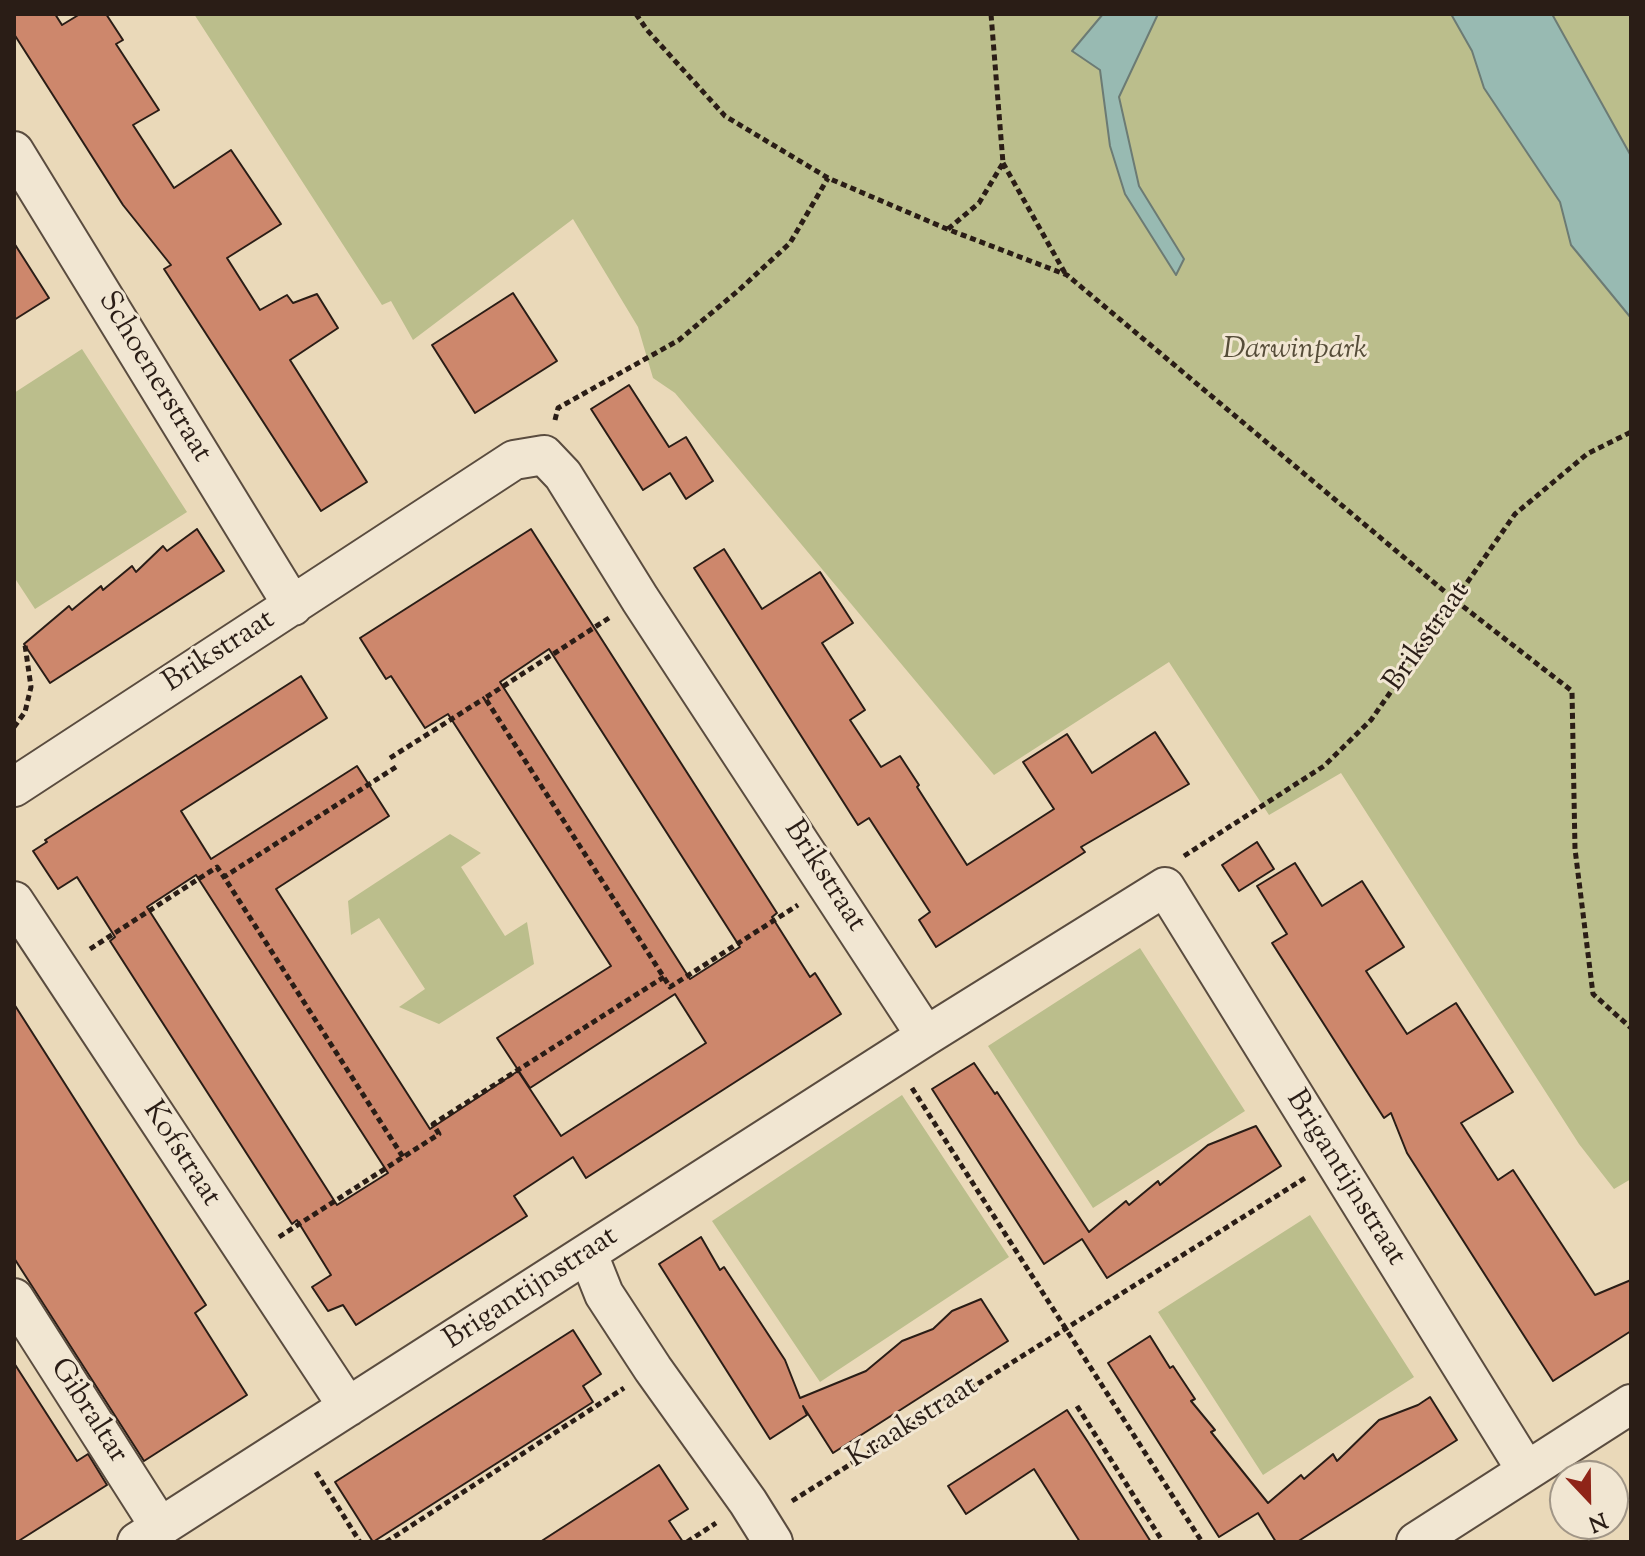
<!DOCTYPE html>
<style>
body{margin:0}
#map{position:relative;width:1645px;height:1556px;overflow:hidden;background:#ead9b9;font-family:"Sorts Mill Goudy",serif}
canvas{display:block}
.frame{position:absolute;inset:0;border:16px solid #2a1d16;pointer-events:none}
.north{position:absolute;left:1549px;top:1460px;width:80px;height:80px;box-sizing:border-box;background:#f1e6d2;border:2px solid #a19687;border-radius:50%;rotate:158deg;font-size:22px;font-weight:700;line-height:32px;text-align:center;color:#2a1d16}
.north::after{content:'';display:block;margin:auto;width:28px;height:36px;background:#8f2418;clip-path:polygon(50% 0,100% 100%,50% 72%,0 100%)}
</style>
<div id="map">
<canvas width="1645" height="1556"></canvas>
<div class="frame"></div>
<div class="north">N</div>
</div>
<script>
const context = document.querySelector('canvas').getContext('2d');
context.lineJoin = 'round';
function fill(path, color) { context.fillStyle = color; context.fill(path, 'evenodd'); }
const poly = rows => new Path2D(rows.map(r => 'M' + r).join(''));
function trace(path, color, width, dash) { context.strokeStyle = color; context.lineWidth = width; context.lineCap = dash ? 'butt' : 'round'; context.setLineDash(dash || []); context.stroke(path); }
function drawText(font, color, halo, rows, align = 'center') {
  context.font = font + ' "Sorts Mill Goudy",serif'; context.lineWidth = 6; context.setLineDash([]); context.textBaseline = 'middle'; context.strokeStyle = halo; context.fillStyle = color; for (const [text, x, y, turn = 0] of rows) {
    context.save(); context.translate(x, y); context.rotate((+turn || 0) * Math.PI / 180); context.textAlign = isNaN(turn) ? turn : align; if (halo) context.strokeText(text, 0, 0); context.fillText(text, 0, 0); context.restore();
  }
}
const green = poly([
 [194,14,1631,14,1631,1179,1614,1189,1579,1144,1341,773,1269,815,1169,662,994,775,675,393,653,378,638,327,573,219,413,340,391,301,382,305],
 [82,349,187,512,35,609,14,577,14,393],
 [450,834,481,853,461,867,505,936,527,922,534,964,439,1024,399,1007,425,989,379,918,351,935,348,901],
 [1140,948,1245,1111,1093,1208,988,1046],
 [902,1095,1009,1257,820,1382,712,1221],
 [1310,1215,1414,1377,1263,1475,1158,1312]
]);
const water = poly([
 [1103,14,1158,14,1119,97,1139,186,1184,259,1176,275,1125,194,1110,146,1100,70,1072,51,1103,14],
 [1451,14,1552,14,1631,156,1631,318,1571,245,1560,202,1484,88,1472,51,1451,14]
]);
const building = poly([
 [14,14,55,14,62,25,80,14,106,14,123,40,116,44,159,110,133,125,174,188,231,150,281,224,227,258,260,310,287,295,293,303,317,294,338,328,290,360,367,482,321,511,164,269,171,265,123,205,14,34,14,14],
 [14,243,49,298,14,320,14,243],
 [513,293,557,361,475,413,432,345,513,293],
 [629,385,669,447,686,437,713,481,686,499,670,473,643,490,591,409,629,385],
 [197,529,224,571,50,683,24,644,69,606,72,610,101,586,103,590,132,566,136,572,163,546,167,551,197,529],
 [531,529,777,913,772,917,810,977,815,973,841,1014,586,1178,573,1157,514,1196,527,1216,356,1325,343,1305,328,1311,312,1287,331,1275,297,1220,292,1224,128,969,110,941,115,937,77,877,58,889,33,851,47,842,45,840,301,676,327,718,181,811,211,859,357,766,389,816,276,889,430,1129,518,1071,561,1136,706,1043,675,994,530,1088,497,1038,611,966,448,714,425,728,391,676,386,679,360,638,531,529],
 [549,649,740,947,690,979,500,682,549,649],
 [196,875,388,1173,337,1205,147,907,196,875],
 [724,549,762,609,820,572,853,623,822,643,865,710,850,720,881,767,900,756,919,785,917,787,967,865,1054,809,1023,762,1067,734,1092,773,1155,732,1189,784,1081,847,1085,852,936,947,919,920,930,912,869,818,858,825,694,568,724,549],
 [1257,842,1274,869,1239,891,1222,865,1257,842],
 [1295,863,1322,906,1362,881,1404,947,1366,971,1407,1034,1456,1003,1513,1092,1461,1123,1498,1180,1513,1170,1595,1295,1631,1280,1631,1331,1553,1381,1407,1153,1391,1113,1384,1118,1272,943,1287,934,1257,886,1295,863],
 [14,1004,206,1305,195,1313,247,1395,144,1461,14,1258,14,1004],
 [974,1063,995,1094,997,1092,1089,1232,1126,1201,1129,1205,1158,1181,1160,1185,1208,1145,1256,1126,1281,1166,1107,1278,1082,1239,1044,1264,932,1089,974,1063],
 [701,1237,720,1270,724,1267,785,1360,800,1398,866,1371,902,1341,933,1329,952,1311,981,1299,1008,1341,833,1453,803,1406,807,1415,770,1439,659,1264,701,1237],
 [573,1330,601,1374,583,1386,593,1402,373,1542,335,1482,573,1330],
 [1150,1336,1170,1368,1173,1366,1195,1399,1191,1401,1215,1430,1211,1432,1268,1503,1301,1475,1304,1479,1333,1454,1337,1461,1379,1420,1418,1405,1430,1397,1457,1440,1297,1542,1276,1542,1258,1513,1219,1537,1108,1363,1150,1336],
 [14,1363,77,1461,88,1454,107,1485,17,1542,14,1542,14,1363],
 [1067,1410,1088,1442,1151,1542,1080,1542,1034,1469,966,1514,948,1486,1067,1410],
 [659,1465,688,1509,669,1521,683,1542,540,1542,659,1465]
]);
const path = poly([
 [636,14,647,30,725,116,828,178,947,229,1067,275,1456,601,1572,691,1575,849,1593,994,1631,1028],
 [1003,163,1066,275],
 [948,229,979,203,1003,163,991,14],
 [555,420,558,408,679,340,739,290,790,243,828,178],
 [609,618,485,698,670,987,798,905],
 [14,727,25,712,31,687,25,645],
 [390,758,485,698],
 [396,767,224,877,403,1157],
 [1184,856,1324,766,1371,720,1515,514,1587,454,1631,432],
 [90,949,217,867,224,877],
 [912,1088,1202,1542],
 [279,1237,439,1134,433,1124,664,977],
 [1077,1406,1163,1542],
 [316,1472,360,1542],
 [792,1501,1305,1178],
 [386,1542,624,1388],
 [687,1542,716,1523]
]);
const minor = poly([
 [14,151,293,606],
 [14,787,514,460,544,455,563,475,640,599,926,1036],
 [14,901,348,1407],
 [588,1254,604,1294,653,1369,748,1502,773,1542],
 [14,1298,160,1527],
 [137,1542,926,1036,1165,887,1526,1470],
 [1416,1542,1631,1404]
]);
const parkNames = [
 ["Darwinpark",1295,352]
];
const streetNames = [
 ["Schoenerstraat",153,378,59],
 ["Brikstraat",1429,638,-55],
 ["Brikstraat",220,653,-33],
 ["Brikstraat",823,877,57],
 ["Kofstraat",180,1155,57],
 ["Brigantijnstraat",1344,1179,58],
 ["Brigantijnstraat",532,1290,-33],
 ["Gibraltar",87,1412,57],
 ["Kraakstraat",914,1424,-32]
];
fill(green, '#bbbe8c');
fill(water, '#98bab2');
trace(water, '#6c7b74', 2);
fill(building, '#cd876c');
trace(building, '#2a1d16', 2);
trace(minor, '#5a4c3f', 42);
trace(path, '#2a1d16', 5, [6, 4]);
trace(minor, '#f1e6d2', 38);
drawText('italic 30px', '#564d39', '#f1e6d2', parkNames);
drawText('30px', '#2a1d16', '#f1e6d2', streetNames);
</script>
